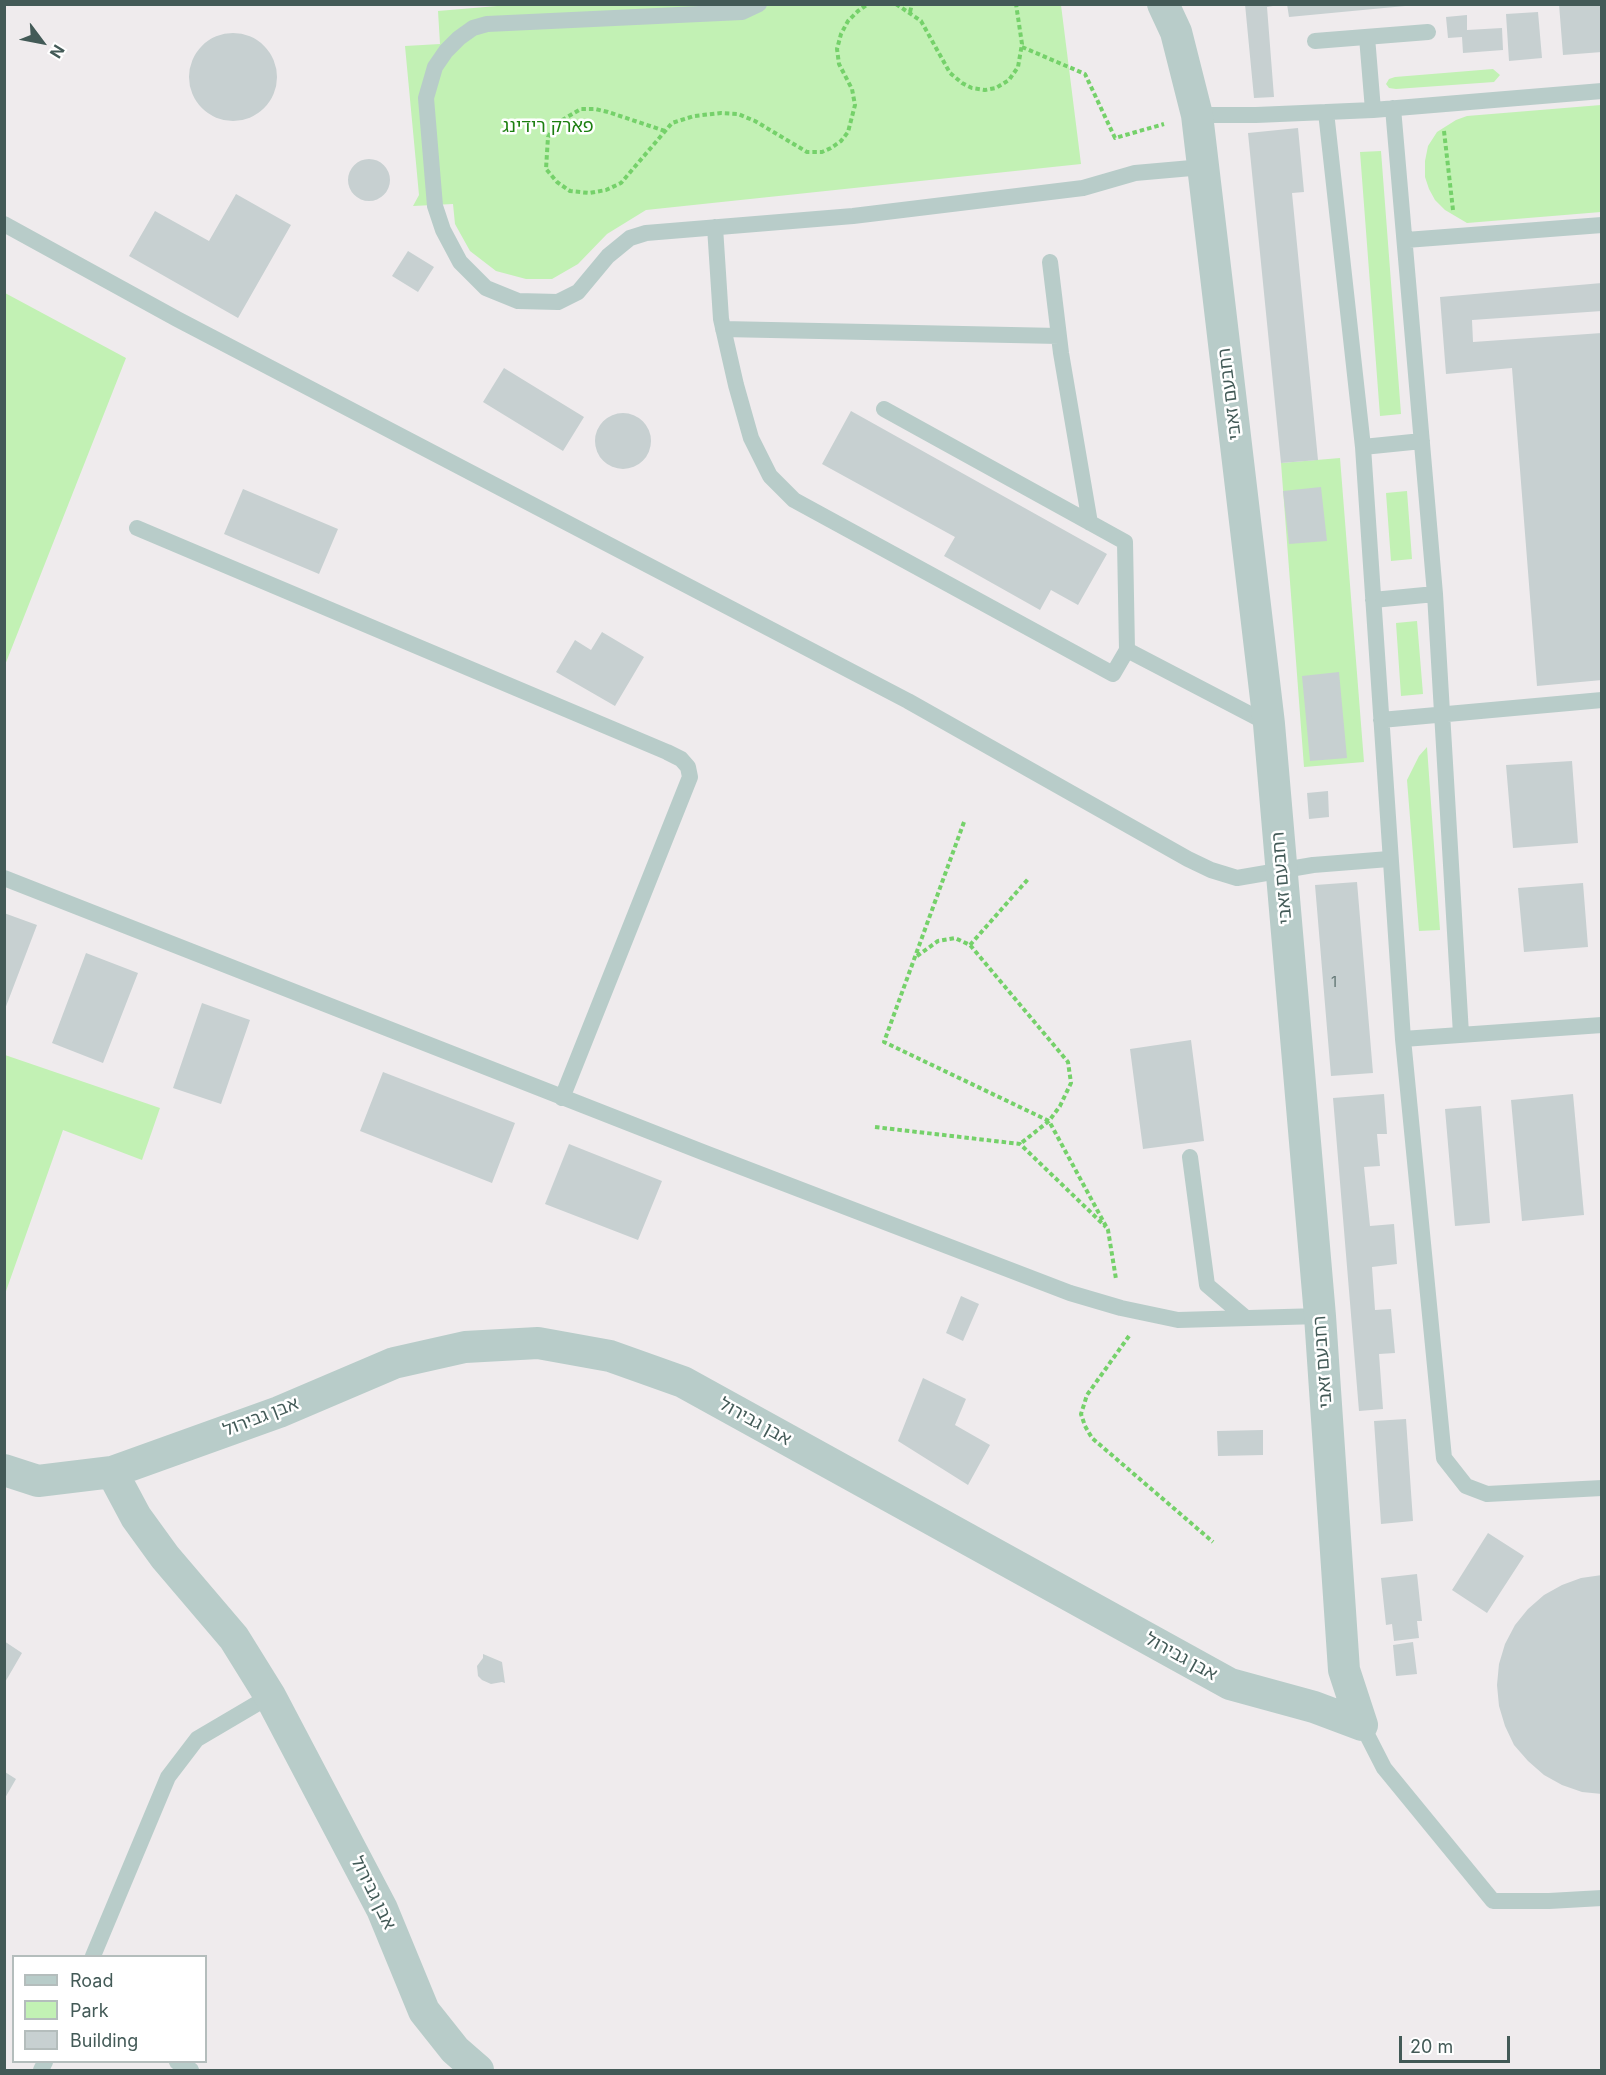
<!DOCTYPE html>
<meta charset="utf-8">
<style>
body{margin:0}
#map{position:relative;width:1606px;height:2075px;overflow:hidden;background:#efebed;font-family:Inter,sans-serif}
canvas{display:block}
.frame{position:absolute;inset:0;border:6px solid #435a57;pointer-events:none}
.legend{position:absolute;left:12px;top:1955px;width:195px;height:108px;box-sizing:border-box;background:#fff;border:2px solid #b4bdbc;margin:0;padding:8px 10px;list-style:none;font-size:18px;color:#435a57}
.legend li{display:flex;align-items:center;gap:12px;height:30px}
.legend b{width:30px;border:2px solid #b4bdbc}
.north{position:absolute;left:12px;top:12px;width:60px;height:60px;-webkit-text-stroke:4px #fff;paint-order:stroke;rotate:122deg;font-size:16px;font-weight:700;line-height:24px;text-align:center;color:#435a57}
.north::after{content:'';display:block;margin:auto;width:21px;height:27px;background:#435a57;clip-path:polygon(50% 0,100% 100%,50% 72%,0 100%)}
.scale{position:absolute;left:1399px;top:2036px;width:111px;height:27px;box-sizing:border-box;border:3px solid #435a57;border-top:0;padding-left:8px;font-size:18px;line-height:21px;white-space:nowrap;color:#435a57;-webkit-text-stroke:4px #fff;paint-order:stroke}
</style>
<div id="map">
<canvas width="1606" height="2075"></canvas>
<div class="frame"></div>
<ul class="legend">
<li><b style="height:8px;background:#b8ccc9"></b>Road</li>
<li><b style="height:16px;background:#c2f1b4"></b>Park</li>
<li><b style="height:16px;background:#c7d0d1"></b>Building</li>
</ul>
<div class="north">N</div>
<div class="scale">20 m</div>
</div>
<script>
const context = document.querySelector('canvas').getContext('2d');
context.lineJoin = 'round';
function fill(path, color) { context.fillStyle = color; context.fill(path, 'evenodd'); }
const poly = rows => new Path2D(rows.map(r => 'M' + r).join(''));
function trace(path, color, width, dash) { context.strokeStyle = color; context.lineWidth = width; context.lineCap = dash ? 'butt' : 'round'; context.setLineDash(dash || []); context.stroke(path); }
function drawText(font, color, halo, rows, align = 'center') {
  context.font = font + ' Inter,"Noto Sans Hebrew",sans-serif'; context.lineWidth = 5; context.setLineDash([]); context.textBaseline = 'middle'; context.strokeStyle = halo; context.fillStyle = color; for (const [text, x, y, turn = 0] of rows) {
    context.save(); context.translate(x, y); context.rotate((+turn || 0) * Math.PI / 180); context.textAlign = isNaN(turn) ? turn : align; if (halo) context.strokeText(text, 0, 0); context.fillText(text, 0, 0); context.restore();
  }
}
const green = poly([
 [509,5,1061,5,1081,164,646,210,607,234,578,264,552,279,526,279,496,271,470,251,455,224,453,204,413,206,419,195,405,46,440,44,438,11],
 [1493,69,1500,75,1494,82,1396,89,1389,88,1386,84,1389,79,1395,77],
 [1601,105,1601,212,1467,223,1445,210,1435,200,1429,189,1425,177,1425,161,1428,146,1437,132,1456,120,1467,116],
 [1381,151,1401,414,1380,416,1360,152],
 [5,293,126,358,5,665],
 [1340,458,1364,762,1304,767,1281,463],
 [1407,491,1412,559,1391,561,1386,493],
 [1417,621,1423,694,1401,696,1396,623],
 [1427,747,1440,930,1419,931,1407,780,1419,756],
 [5,1055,160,1108,142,1160,63,1130,5,1294]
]);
const building = poly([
 [1245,4,1273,4,1273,6,1267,7,1274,97,1254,98],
 [1287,4,1405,4,1405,6,1289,17],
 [1559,4,1602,4,1602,52,1563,55],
 [1538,12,1542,58,1509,61,1506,14],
 [1467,15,1467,30,1502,28,1503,50,1463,53,1462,37,1448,38,1446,17],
 '189 77a44 44 0 1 1 88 0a44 44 0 1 1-88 0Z',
 [1298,128,1304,192,1292,193,1318,460,1281,463,1248,133],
 '348 180a21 21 0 1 1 42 0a21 21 0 1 1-42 0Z',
 [236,194,291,225,238,318,129,256,155,211,209,241],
 [408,251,434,267,418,292,392,276],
 [1602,283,1602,311,1472,320,1473,342,1602,333,1602,680,1537,686,1512,368,1446,374,1440,297],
 [504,368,584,417,563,451,483,402],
 [851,411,1107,554,1078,605,1051,590,1040,610,944,556,955,537,822,464],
 '595 441a28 28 0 1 1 56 0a28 28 0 1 1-56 0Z',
 [1321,487,1327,541,1289,544,1283,491],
 [243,489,338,529,319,574,224,534],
 [602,632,644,657,615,706,556,672,575,640,591,650],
 [1339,672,1347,758,1310,761,1302,676],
 [1572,761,1578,843,1513,848,1506,765],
 [1328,791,1329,817,1309,819,1307,793],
 [1357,882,1373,1073,1331,1076,1315,885],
 [1583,883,1588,947,1524,952,1518,888],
 [4,913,37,925,5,1009,4,1009],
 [86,953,138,973,103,1063,52,1043],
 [202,1003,250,1020,221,1104,173,1088],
 [1191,1040,1204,1141,1143,1149,1130,1049],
 [383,1072,515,1123,492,1183,360,1131],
 [1384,1094,1387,1134,1377,1134,1380,1166,1364,1167,1370,1226,1394,1224,1397,1264,1372,1267,1375,1310,1391,1309,1395,1353,1379,1354,1383,1409,1359,1411,1333,1098],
 [1573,1094,1584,1215,1522,1221,1511,1100],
 [1481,1106,1490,1223,1455,1226,1445,1109],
 [569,1144,662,1181,638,1240,545,1204],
 [961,1296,979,1304,963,1341,946,1333],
 [923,1378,966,1399,955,1425,990,1445,968,1485,898,1441],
 [1406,1419,1413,1521,1381,1524,1374,1421],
 [1263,1430,1263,1455,1218,1456,1217,1431],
 [1488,1533,1524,1556,1487,1613,1452,1590],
 [1417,1574,1422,1621,1417,1621,1419,1638,1394,1641,1392,1624,1386,1625,1381,1578],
 [1602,1575,1602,1794,1582,1792,1562,1785,1544,1775,1528,1761,1514,1745,1505,1726,1499,1706,1497,1685,1499,1664,1505,1644,1515,1625,1528,1609,1544,1595,1562,1585,1581,1578],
 [4,1641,22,1653,4,1684],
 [1413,1642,1417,1674,1396,1676,1393,1645],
 [483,1654,502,1662,505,1683,502,1682,491,1684,482,1680,478,1676,477,1666,483,1658],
 [5,1772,16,1779,5,1798]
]);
const path = poly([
 [896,4,921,21,950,73,962,83,972,88,985,90,996,88,1009,80,1018,67,1022,44,1016,4],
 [910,12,912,4],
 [1022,47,1085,74,1115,138,1164,124],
 [665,131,608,112,595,109,581,109,557,123,548,137,546,169,557,182,570,191,589,193,606,190,621,183,672,123,694,116,721,113,738,114,755,121,807,152,822,152,831,148,841,141,848,132,855,105,852,89,839,64,837,49,841,34,848,21,858,11,868,4],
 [1444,131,1453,210],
 [964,822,884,1042,1049,1121,1108,1230,1116,1279],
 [970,945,1029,878],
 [917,956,938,941,955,938,970,945,1068,1062,1071,1083,1060,1106,1049,1121,1020,1144],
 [875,1127,1020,1144,1106,1227],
 [1129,1336,1087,1395,1081,1414,1085,1426,1092,1438,1213,1542]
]);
const service = poly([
 [759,4,742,12,487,24,473,28,459,38,446,51,435,67,426,98,435,206,443,230,460,262,486,288,518,301,558,302,578,292,608,256,630,238,646,233,853,216,1083,188,1135,173,1203,167],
 [1367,37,1373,110],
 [1315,41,1428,32],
 [1393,108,1435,594,1461,1034],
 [1326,112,1363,447,1403,1039,1444,1458,1466,1486,1487,1494,1602,1488],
 [1197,115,1256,115,1373,110,1602,91],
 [4,224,177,319,908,701,1188,859,1211,870,1237,878,1313,865,1389,859],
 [715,227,721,319,736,385,751,438,770,476,794,500,1113,674,1127,650,1125,542,884,409],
 [1406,240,1602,225],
 [1050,262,1061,353,1090,523],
 [723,329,1059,336],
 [1363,447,1422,441],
 [137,528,667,752,681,759,688,767,690,777,562,1098],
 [1373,600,1435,594],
 [1127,650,1269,724],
 [1381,720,1602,700],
 [4,878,705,1153,1070,1293,1121,1308,1178,1320,1320,1316],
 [1403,1039,1602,1025],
 [1190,1157,1207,1285,1246,1318],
 [1362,1725,1384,1768,1493,1901,1549,1901,1602,1898],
 [93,1956,168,1777,197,1739,270,1696],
 [177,2062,191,2070],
 [41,2070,45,2062]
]);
const minor = poly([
 [1163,4,1176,32,1197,115,1269,724,1320,1316,1344,1670,1362,1725],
 [4,1470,38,1481,112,1472,279,1412,394,1363,465,1347,538,1343,610,1356,683,1382,1230,1684,1314,1707,1362,1725],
 [112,1472,136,1517,165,1557,234,1638,270,1696,382,1909,424,2011,455,2050,478,2070]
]);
const numberNames = [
 ["1",1334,982]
];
const parkNames = [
 ["פארק רידינג",548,127]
];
const streetNames = [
 ["רחבעם זאבי",1230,394,-97],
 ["רחבעם זאבי",1282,878,-95],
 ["רחבעם זאבי",1323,1362,-94],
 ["אבן גבירול",261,1417,-21],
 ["אבן גבירול",755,1422,29],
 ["אבן גבירול",1181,1657,29],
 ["אבן גבירול",373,1893,64]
];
fill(green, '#c2f1b4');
fill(building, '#c7d0d1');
trace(path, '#75d16a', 4, [4.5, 3]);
trace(service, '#b8ccc9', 16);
trace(minor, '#b8ccc9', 32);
drawText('15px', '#647876', null, numberNames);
drawText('18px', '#1c7f10', '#fff', parkNames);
drawText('18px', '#435a57', '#fff', streetNames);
</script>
